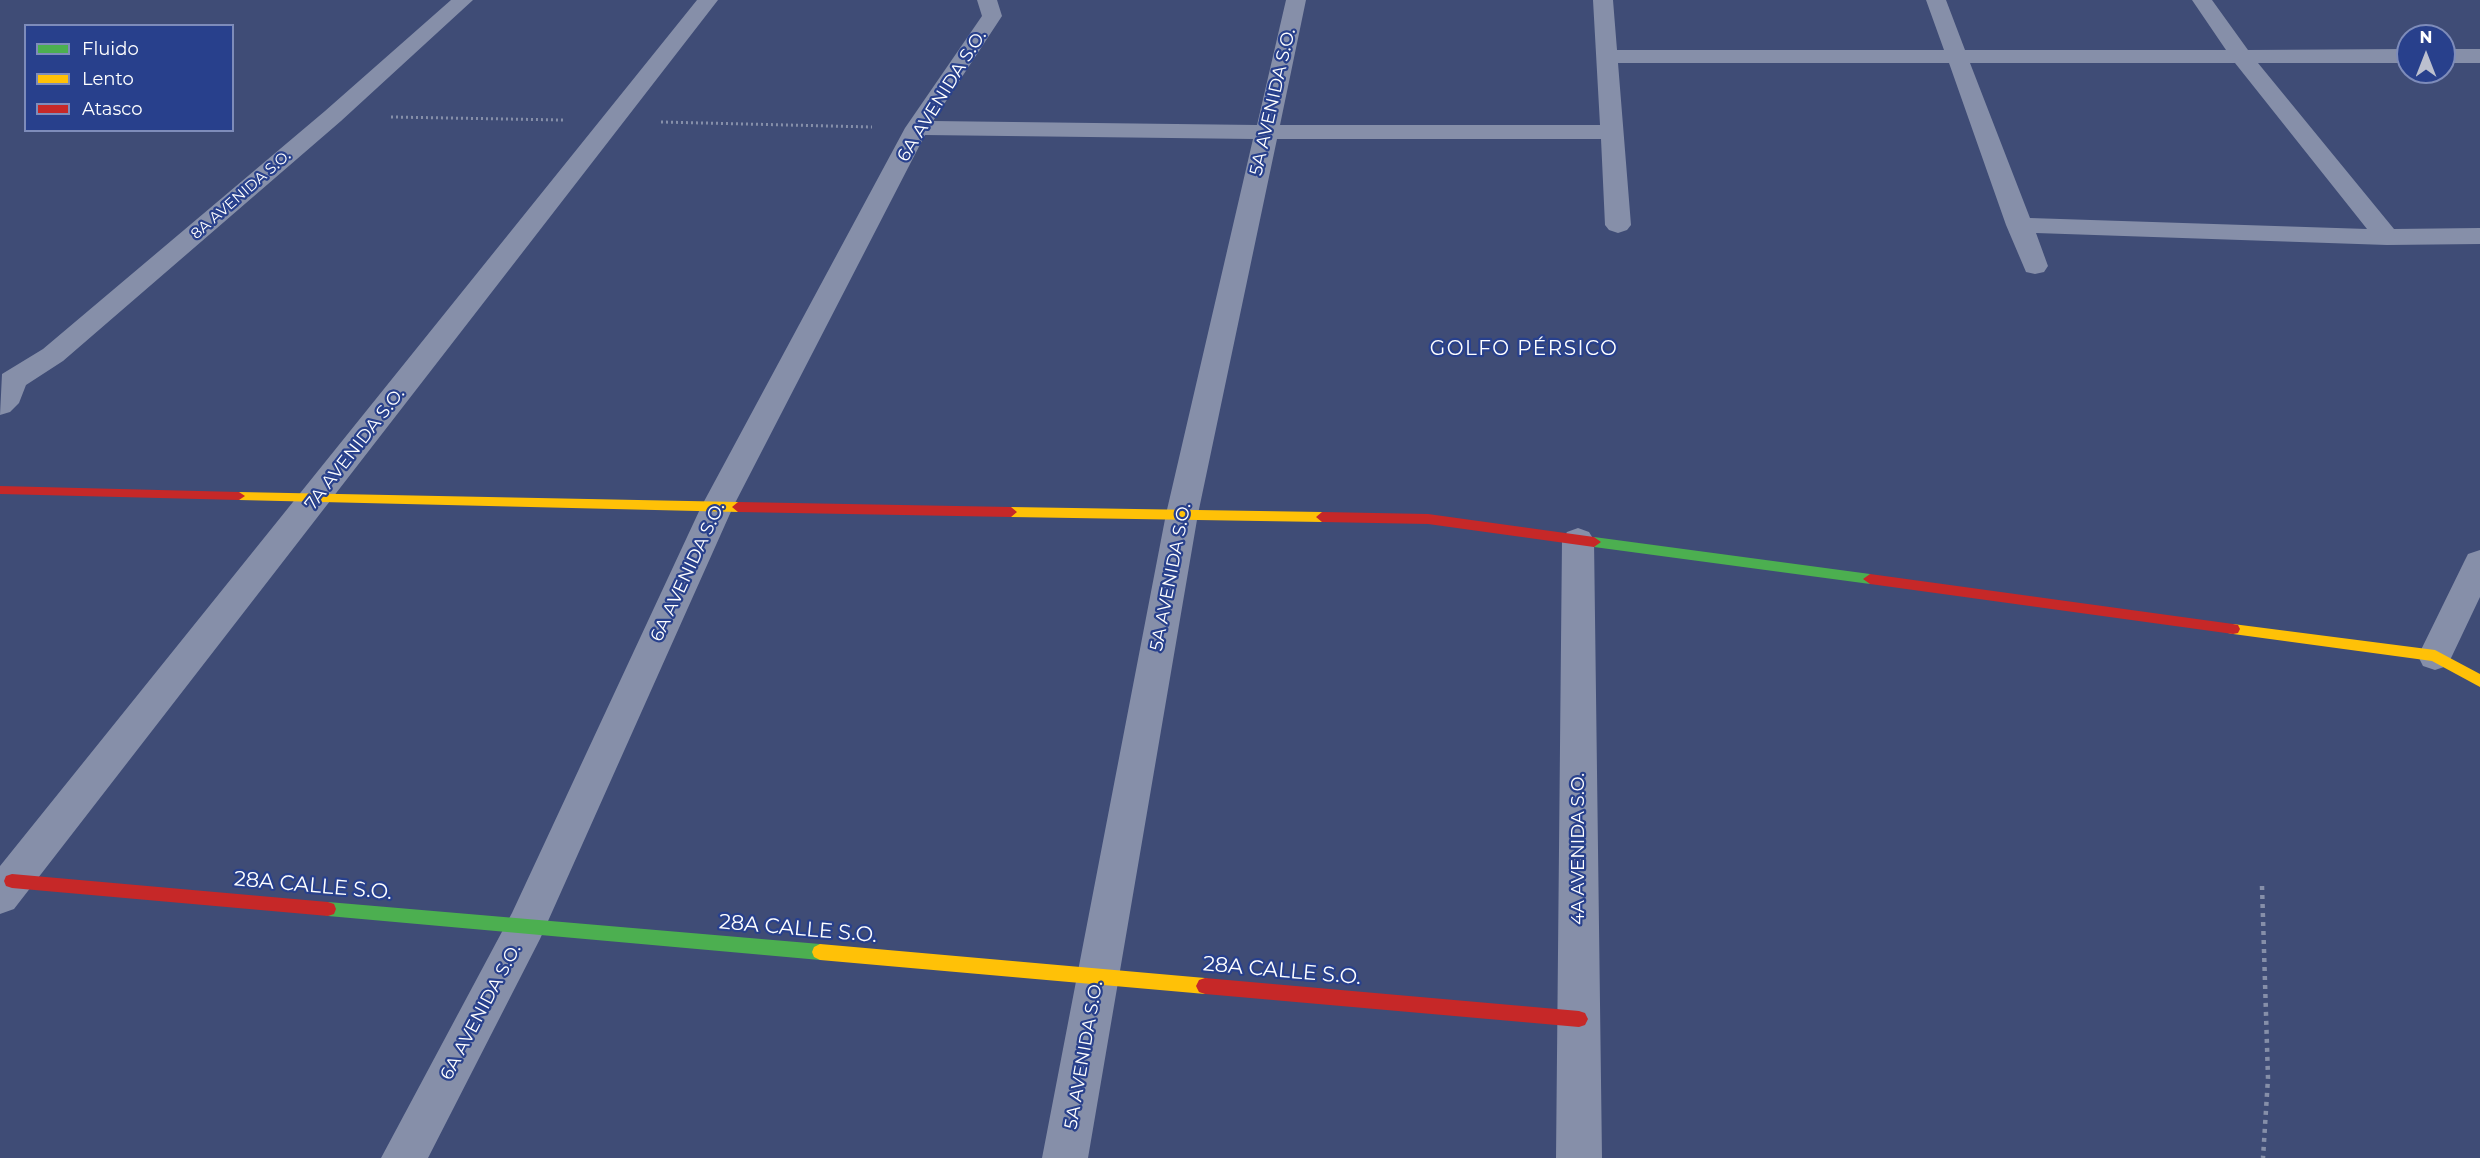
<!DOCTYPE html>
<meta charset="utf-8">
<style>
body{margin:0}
#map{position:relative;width:2480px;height:1158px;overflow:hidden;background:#3f4c76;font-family:Montserrat,sans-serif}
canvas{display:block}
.legend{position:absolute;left:24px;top:24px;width:210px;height:108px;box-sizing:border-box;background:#28408c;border:2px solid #7e8cba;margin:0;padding:8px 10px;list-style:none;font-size:18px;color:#fff}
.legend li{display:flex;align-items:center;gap:12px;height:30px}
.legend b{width:30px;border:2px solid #7e8cba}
.north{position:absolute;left:2396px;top:24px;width:60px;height:60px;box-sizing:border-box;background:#28408c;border:2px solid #7e8cba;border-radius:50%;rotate:0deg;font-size:16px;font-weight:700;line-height:24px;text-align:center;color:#fff}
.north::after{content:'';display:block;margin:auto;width:21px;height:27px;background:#bcc0cf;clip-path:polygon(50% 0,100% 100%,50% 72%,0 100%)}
</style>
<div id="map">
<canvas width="2480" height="1158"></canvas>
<ul class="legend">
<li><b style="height:8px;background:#4caf50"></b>Fluido</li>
<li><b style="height:8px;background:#ffc107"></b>Lento</li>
<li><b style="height:8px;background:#c62828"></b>Atasco</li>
</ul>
<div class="north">N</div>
</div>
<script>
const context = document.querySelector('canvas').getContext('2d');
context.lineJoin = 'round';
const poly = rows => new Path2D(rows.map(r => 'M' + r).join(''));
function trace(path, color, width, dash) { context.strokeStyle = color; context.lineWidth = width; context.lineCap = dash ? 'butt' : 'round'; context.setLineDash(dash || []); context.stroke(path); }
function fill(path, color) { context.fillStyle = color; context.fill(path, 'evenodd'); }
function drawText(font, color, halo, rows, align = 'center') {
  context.font = font + ' Montserrat,sans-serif'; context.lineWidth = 4.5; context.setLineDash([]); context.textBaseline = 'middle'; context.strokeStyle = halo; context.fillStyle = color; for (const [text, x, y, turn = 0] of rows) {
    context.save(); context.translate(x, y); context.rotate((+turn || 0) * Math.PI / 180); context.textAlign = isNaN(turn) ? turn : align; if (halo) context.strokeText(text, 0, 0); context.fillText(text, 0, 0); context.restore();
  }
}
const pathFar1 = poly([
 [391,117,563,120],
 [661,122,872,127]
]);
const path = poly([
 [2262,886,2268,1078,2263,1158]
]);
const street = poly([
 [451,0,473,0,341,121,63,361,26,385,19,403,10,412,0,415,2,374,43,349,325,111,451,0],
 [697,0,718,0,14,909,0,914,0,866,697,0],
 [977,0,997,0,1002,16,933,121,1257,125,1286,0,1306,0,1280,125,1600,125,1593,0,1613,0,1617,50,1944,50,1926,0,1946,0,1965,50,2226,50,2192,0,2212,0,2248,50,2408,49,2408,63,2258,63,2394,229,2480,228,2480,244,2387,245,2036,233,2048,266,2044,272,2035,274,2026,272,2006,225,1949,63,1618,63,1631,225,1627,230,1618,233,1609,230,1605,225,1601,139,1277,139,1198,514,1088,1158,1042,1158,1166,514,1253,139,925,135,733,507,540,939,428,1158,381,1158,512,913,701,507,905,128,982,16,977,0],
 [1970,63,2235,63,2367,229,2030,218,1970,63],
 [2444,49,2480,49,2480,63,2444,63,2444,49],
 [1578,528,1589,532,1594,540,1602,1158,1556,1158,1562,540,1567,532,1578,528],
 [2480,550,2480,597,2452,656,2447,666,2435,670,2423,666,2418,656,2464,562,2468,554,2480,550]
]);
const fast = poly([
 [1594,537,1870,574,1877,579,1870,584,1594,547,1587,542,1594,537],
 [328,902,820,944,826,947,828,952,826,957,820,960,328,916,322,914,320,909,322,904,328,902]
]);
const slow = poly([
 [239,492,738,502,744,507,738,512,239,500,233,496,239,492],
 [1011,507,1322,512,1328,517,1322,522,1011,517,1005,512,1011,507],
 [2233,624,2435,650,2480,674,2480,687,2432,661,2233,634,2228,633,2226,629,2228,625,2233,624],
 [820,944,1205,978,1211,980,1214,986,1211,992,1205,994,820,960,814,957,812,952,814,947,820,944]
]);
const jam = poly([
 [0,486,239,492,245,496,239,500,0,494,0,486],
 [738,502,1011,507,1017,512,1011,517,738,512,732,507,738,502],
 [1322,512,1428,514,1594,537,1601,542,1594,547,1428,524,1322,522,1316,517,1322,512],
 [1870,574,2233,624,2238,625,2240,629,2238,633,2233,634,1870,584,1863,579,1870,574],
 [12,874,328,902,334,904,336,909,334,914,328,916,12,888,6,886,4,881,6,876,12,874],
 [1205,978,1579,1011,1585,1013,1588,1019,1585,1025,1579,1027,1205,994,1199,992,1196,986,1199,980,1205,978]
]);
const farStreetnames = [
 ["8A AVENIDA S.O.",241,195,-41]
];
const streetNames = [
 ["6A AVENIDA S.O.",942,96,-58],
 ["5A AVENIDA S.O.",1273,102,-77],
 ["7A AVENIDA S.O.",355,449,-52],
 ["6A AVENIDA S.O.",688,572,-65],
 ["5A AVENIDA S.O.",1171,577,-79],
 ["4A AVENIDA S.O.",1579,849,-90],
 ["6A AVENIDA S.O.",481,1012,-62],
 ["5A AVENIDA S.O.",1084,1055,-80]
];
const neighbourhoodNames = [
 ["GOLFO PÉRSICO",1524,349]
];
const nearStreetnames = [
 ["28A CALLE S.O.",313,886,5],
 ["28A CALLE S.O.",798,929,5],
 ["28A CALLE S.O.",1282,971,5]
];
trace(pathFar1, '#868fa9', 3, [2, 3]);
trace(path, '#868fa9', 4.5, [4, 5]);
fill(street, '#868fa9');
fill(fast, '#4caf50');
fill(slow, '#ffc107');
fill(jam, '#c62828');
drawText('15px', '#fff', '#28408c', farStreetnames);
drawText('18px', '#fff', '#28408c', streetNames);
context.letterSpacing = '1.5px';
drawText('20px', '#fff', '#28408c', neighbourhoodNames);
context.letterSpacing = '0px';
drawText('21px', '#fff', '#28408c', nearStreetnames);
</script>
